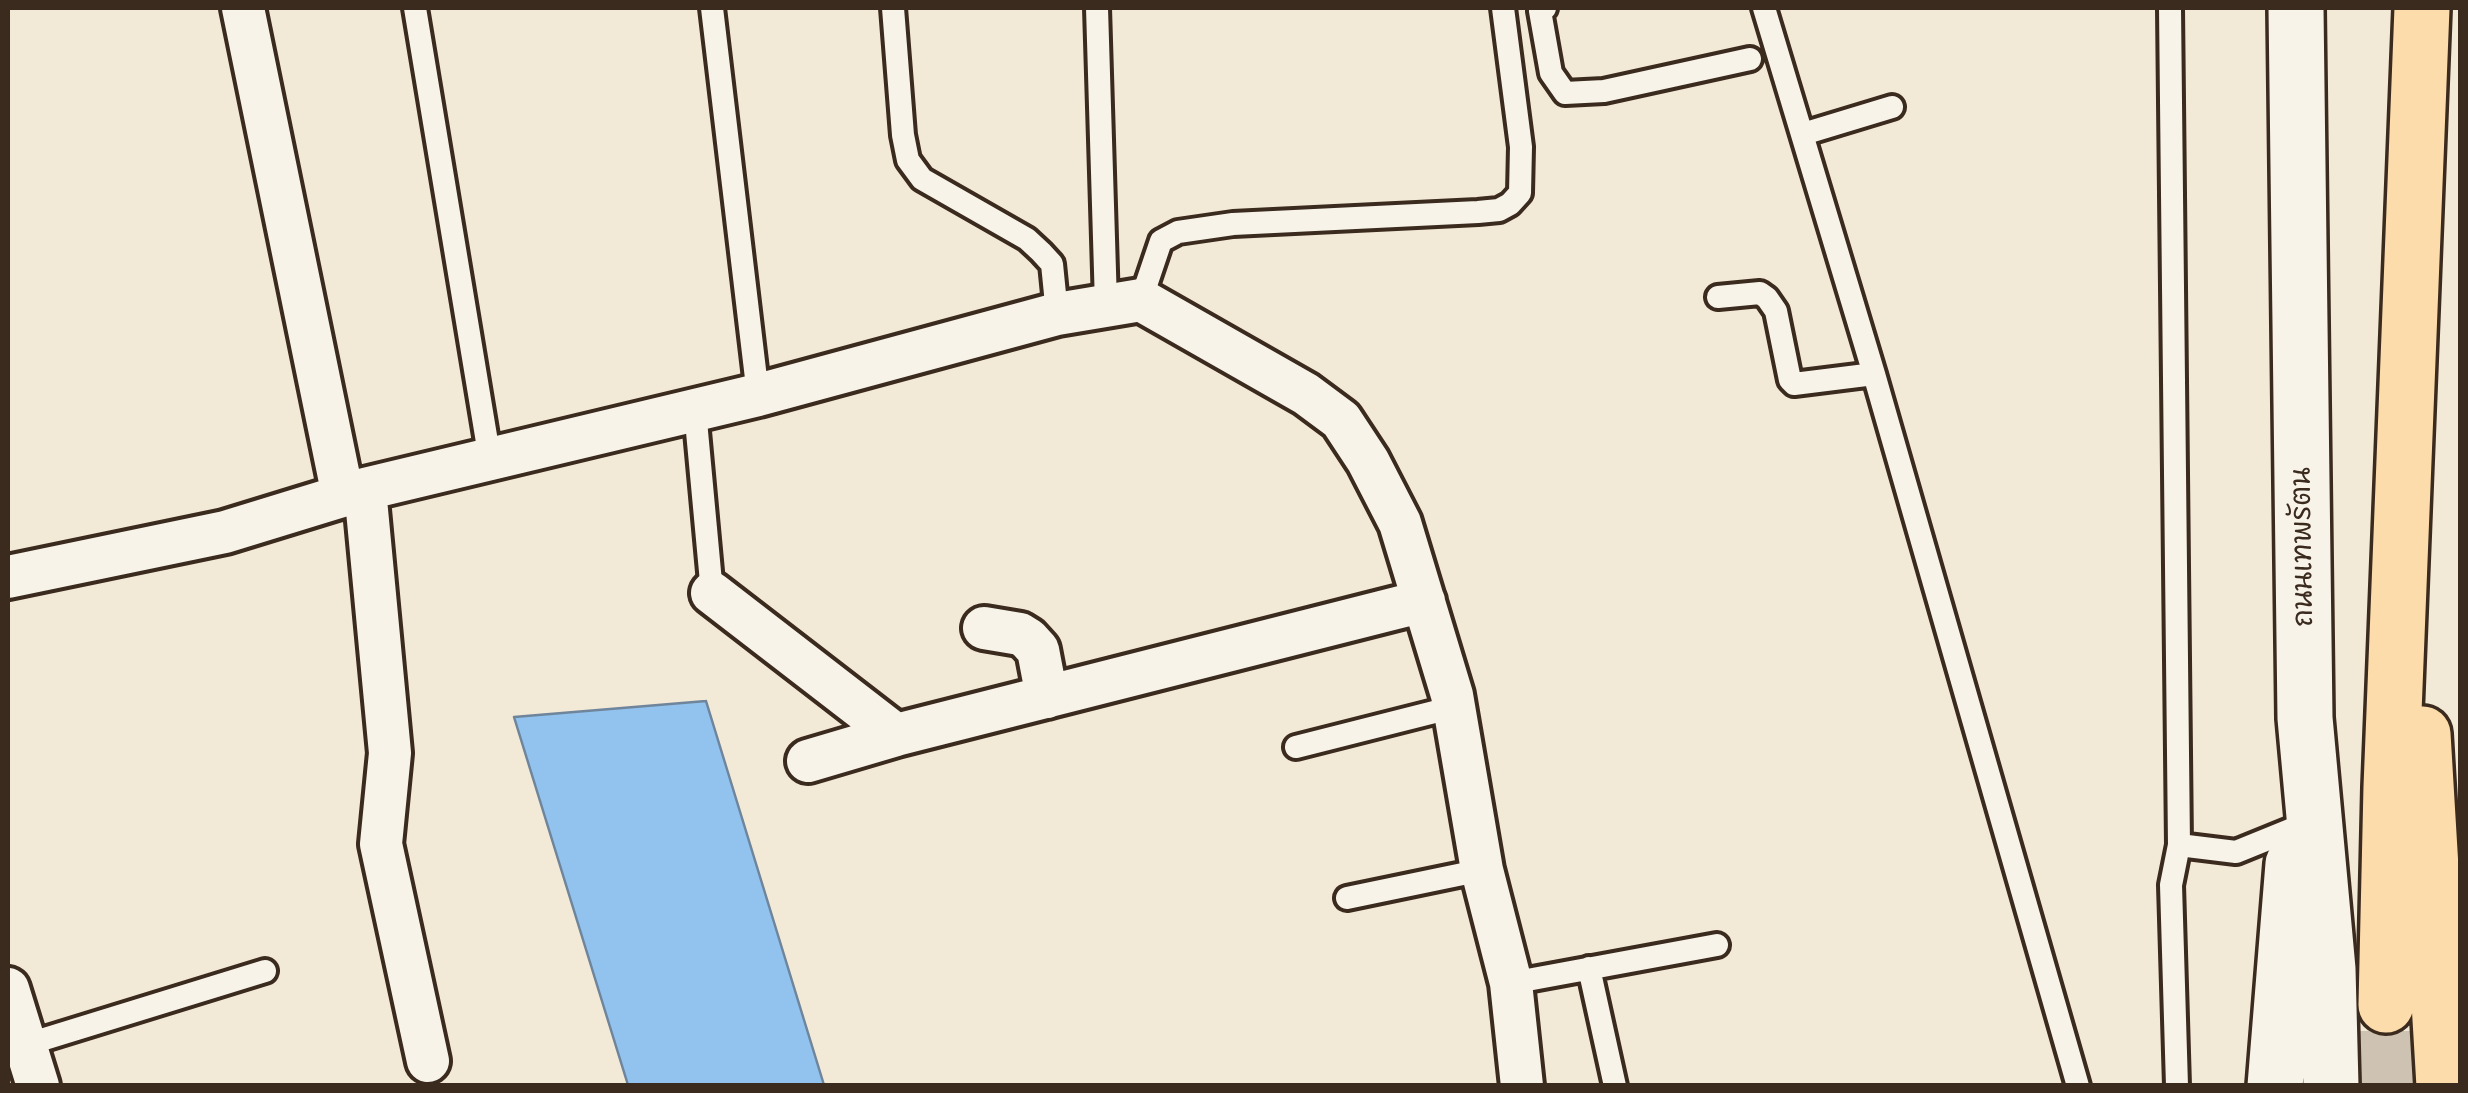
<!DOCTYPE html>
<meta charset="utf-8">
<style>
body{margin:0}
#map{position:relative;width:2468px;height:1093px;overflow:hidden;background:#f3e9d7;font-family:"Playpen Sans",sans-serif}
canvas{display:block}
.frame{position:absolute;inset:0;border:10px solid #3b2a1e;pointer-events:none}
</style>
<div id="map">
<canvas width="2468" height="1093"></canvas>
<div class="frame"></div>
</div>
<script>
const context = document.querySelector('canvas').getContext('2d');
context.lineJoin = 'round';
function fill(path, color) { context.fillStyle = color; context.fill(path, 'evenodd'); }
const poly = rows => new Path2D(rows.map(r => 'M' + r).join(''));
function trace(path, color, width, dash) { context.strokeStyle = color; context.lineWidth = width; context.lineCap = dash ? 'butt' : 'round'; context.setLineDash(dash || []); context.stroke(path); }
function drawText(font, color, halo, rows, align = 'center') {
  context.font = font + ' "Playpen Sans","Playpen Sans Thai",sans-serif'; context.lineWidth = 10; context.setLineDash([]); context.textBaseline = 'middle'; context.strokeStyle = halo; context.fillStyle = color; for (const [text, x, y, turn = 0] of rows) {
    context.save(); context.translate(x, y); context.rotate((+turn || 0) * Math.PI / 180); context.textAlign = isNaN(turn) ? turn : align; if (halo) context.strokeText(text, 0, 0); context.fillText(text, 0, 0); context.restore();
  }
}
const water = poly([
 [706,701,824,1085,628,1085,514,717,706,701]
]);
const highwayTunnel = poly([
 [2386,1086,2386,1005]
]);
const lane = poly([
 [415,8,490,460],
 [712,8,758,395],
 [893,8,903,135,908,160,922,179,1027,239,1041,252,1052,264,1057,314],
 [1097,8,1106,304],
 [1545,8,1540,11,1551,73,1565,93,1604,91,1750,59],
 [1764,8,1874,374,2078,1086],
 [2170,8,2179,845,2236,852,2295,828],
 [1803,134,1892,107],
 [1718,297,1760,293,1767,298,1776,311,1790,380,1794,384,1874,374],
 [1141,300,1161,241,1178,232,1233,224,1478,212,1499,210,1510,204,1520,193,1521,147,1503,8],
 [695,410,712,593],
 [1296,747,1454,707],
 [1347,898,1482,870],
 [1589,968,1615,1086],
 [1511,983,1717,945],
 [25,1045,265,971],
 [2177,1086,2171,885,2179,845]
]);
const street = poly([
 [243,8,343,496],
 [365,489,390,753,381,844,428,1061],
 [8,577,225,532,365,489,758,395,1057,314,1141,300,1306,394,1341,420,1368,461,1400,523,1452,695,1482,870,1511,983,1522,1086],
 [712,593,896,735],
 [984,628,1020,634,1028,639,1038,650,1047,697],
 [808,761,896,735,1424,601],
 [8,989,38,1086]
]);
const secondary = poly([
 [2296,8,2305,718,2328,969,2331,1086],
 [2275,1086,2293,864]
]);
const highway = poly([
 [2423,734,2444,1086],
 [2386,1005,2391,787,2422,8]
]);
const streetNames = [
 ["ถนนเทพรัตน",2303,547,-91]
];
fill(water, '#92c2ee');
trace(water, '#6f859b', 2.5);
trace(highwayTunnel, '#cec3b2', 55, [55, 28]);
trace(lane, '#3b2a1e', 30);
trace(street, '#3b2a1e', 50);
trace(secondary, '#3b2a1e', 62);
trace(highway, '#3b2a1e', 62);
trace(lane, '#f7f3e8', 22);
trace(street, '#f7f3e8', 42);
trace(secondary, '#f7f3e8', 55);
trace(highway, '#fddcac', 55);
drawText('28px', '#3b2a1e', '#f7f3e8', streetNames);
</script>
